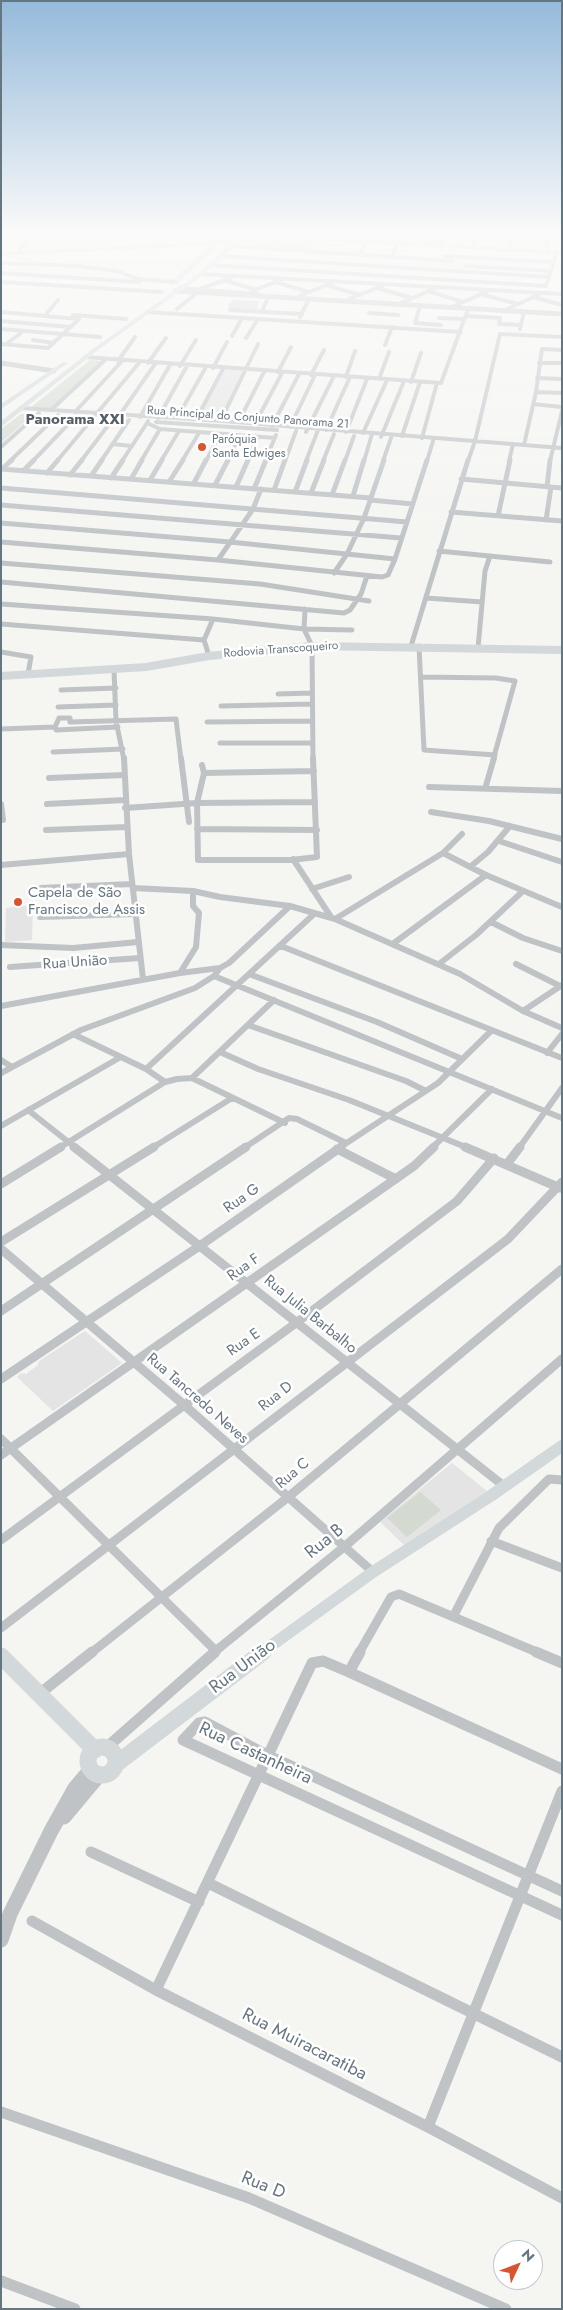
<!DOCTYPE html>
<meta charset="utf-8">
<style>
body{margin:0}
#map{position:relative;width:563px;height:2310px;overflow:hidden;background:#f5f5f2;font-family:Jost,sans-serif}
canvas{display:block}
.frame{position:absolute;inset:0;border:2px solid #667681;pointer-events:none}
.north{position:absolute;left:493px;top:2240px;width:50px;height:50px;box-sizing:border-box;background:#fff;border:1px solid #c2c8cd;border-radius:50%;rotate:47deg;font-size:14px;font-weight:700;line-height:20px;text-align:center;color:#667681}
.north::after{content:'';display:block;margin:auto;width:18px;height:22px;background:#d75530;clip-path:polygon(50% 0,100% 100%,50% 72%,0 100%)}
</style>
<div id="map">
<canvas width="563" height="2310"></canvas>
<div class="frame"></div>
<div class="north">N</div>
</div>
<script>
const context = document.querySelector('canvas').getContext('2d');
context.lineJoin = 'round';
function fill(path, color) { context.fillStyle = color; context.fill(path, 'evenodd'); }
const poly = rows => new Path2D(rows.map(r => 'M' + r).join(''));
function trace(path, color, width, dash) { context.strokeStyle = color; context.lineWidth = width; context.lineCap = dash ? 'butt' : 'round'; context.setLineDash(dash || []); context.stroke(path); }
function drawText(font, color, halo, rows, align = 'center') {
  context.font = font + ' Jost,sans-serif'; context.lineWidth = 5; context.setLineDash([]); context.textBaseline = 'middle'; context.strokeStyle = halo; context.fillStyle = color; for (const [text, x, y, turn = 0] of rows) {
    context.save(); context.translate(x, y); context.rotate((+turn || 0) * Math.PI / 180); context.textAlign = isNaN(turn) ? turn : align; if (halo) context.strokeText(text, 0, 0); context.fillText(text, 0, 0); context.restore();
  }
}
const built = poly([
 [224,369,244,370,222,415,200,413],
 [33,905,32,940,5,942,6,908],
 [85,1331,122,1363,53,1411,17,1377,21,1373,26,1374,38,1365,39,1361],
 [452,1463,487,1491,404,1545,380,1522]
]);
const green = poly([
 [1,231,198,231,175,233,158,239,137,240,1,233],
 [314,240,309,251,254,247,256,242],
 [234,300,259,301,257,310,230,310,228,305],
 [90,360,102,361,50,409,30,408],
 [21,414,34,414,1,443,1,429],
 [420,1492,441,1510,407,1537,387,1518]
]);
const stream = poly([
 [8,256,36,262]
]);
const minorFar4 = poly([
 [559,231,562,231],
 [302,234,304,231],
 [337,235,339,231],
 [371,237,374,231],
 [404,239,409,231],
 [440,242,445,231],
 [474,244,479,231],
 [233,246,453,261],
 [510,246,515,231],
 [547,248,548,231],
 [360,255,367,241],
 [220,256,549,277],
 [445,256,554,262],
 [391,257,399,243],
 [1,263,79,266,117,271,138,279,176,282],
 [210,265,546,286,557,252],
 [466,266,551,271],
 [1,273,139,282],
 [201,274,562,294],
 [224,280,257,290],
 [1,282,162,292],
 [275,282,309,292],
 [326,285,360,295],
 [179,288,258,294],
 [202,288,231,278],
 [377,288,412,298],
 [252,291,281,280],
 [428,291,463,302],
 [480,294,518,304],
 [299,296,332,283],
 [533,297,562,305],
 [349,299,382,286],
 [401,303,436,288],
 [420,306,415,323,441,325],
 [454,306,488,291],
 [177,309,197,293],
 [507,309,540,294],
 [230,310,302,314],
 [1,312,79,319,48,348,1,344],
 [147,312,461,332],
 [262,312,268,297],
 [47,313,58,300],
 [369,313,398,315],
 [73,315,126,319],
 [467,316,500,318,499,324,521,325],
 [300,317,308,301],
 [439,318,465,319],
 [1,321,71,327],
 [1,329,100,337],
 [520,329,524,312],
 [232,336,242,318],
 [246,338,258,319],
 [33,340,54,343],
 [6,344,21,333],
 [385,345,392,327],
 [85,357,441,383,468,309],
 [118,361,135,337],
 [148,363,166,338],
 [539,363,562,363],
 [180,366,196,340],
 [213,368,227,342],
 [278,372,291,347],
 [311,375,324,350],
 [346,377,355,351],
 [537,378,562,379],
 [379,379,389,352],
 [411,382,421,353],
 [536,392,562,393],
 [533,404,562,407],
 [21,408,223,421,562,448],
 [51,410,105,360],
 [75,412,122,361],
 [180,413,206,367],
 [199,414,223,369],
 [119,416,155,364],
 [223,416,258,344],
 [140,417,170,365],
 [241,417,264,372],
 [158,418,187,366],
 [258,418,282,373],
 [148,421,147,423,160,429,275,438],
 [156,422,277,430],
 [272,426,299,374],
 [290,427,315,375],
 [326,430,350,377],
 [306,432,334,376],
 [346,432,367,379],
 [363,433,387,380],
 [402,436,420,382],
 [381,437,404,381],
 [422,438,437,383],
 [112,444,132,446],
 [524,445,536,392,542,349,562,350],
 [1,447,39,413],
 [10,461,58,415],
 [33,461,76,416],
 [57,461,139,363],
 [81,461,113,419],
 [101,461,129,420],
 [122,461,147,423],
 [141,461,160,429],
 [161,461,179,431],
 [182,461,199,433],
 [206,461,220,434],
 [227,461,240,435],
 [247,461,258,437],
 [265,461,276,435],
 [285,461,296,431],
 [306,461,318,430],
 [323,461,334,434],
 [345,461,354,436],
 [364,461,372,434],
 [383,461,391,438],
 [427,461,433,441],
 [468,461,475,441,500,334,562,337],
 [509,461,513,444],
 [550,461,562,411]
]);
const minorFar3 = poly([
 [1,469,371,498],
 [2,469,12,460],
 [23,471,34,460],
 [47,473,58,460],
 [70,475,82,460],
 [91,476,102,460],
 [111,478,123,460],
 [131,479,142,460],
 [461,479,562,488],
 [150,480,162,460],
 [169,482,183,460],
 [194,483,206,460],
 [215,485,228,460],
 [236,487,248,460],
 [547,487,550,460],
 [1,488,407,522],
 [254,489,266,460],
 [274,490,285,460],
 [295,492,307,460],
 [311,493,324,460],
 [332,495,345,460],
 [353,496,364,460],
 [370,500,413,504],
 [1,505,401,538],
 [451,512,562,521],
 [498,516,510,460],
 [546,520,551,487],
 [1,523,230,542,395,559],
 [1,542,218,560,382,577,388,575,395,559,427,460],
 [439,551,550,562],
 [218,560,253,509,261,489],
 [1,563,260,584,369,601],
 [334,573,347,554,364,518,384,460],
 [1,582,344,613,350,610,361,594,367,576],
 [426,598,482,602],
 [1,604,213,619,304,629,352,630],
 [305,609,304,629,312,646,313,760],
 [1,624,204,640],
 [411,646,468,460],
 [419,646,424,750,495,755],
 [478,648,485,571,490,556],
 [1,652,31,657,28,674],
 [209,656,204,640,213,619],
 [114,670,116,721,124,760],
 [422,677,496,678,515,681,493,760],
 [61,690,116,688],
 [278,694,311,693],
 [221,706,311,704],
 [58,707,116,705],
 [207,722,312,721],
 [1,729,55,727,59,718,70,718,70,722,176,719,181,760],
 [56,730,118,727],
 [220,743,312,743],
 [53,752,123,749]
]);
const minorFar2 = poly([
 [124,758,129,854,143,979],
 [181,758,189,822],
 [202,765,204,773,197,803,198,860,291,860,317,857,313,758],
 [204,773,314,771],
 [49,778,124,775],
 [429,787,562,791],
 [485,789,494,758],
 [1,804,3,820],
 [47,804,125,800],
 [125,808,197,803,315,802],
 [431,812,489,821,562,839],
 [197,829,317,830],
 [46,830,127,827],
 [499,841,562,862],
 [443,853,486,875,562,907],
 [293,859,331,917],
 [1,865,129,854],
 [470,867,488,852,510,826],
 [41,888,132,884],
 [133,888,193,891,220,897,290,906,335,919,460,974,523,1011,562,1028],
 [312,889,349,877],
 [40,917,136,914],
 [335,919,443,853,462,834],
 [491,922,523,938,562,951],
 [394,943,486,875],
 [1,945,73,948,138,942],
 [281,946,562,1058],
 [439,964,476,935,523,891],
 [516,964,560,986],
 [10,967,140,958],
 [180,973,196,947,199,913,193,906,193,891],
 [249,974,377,1022,462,1059],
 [214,976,562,1118],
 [1,1006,180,973,220,968],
 [523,1011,562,985],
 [248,1025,406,1081,426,1091],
 [73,1034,146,1069,165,1082],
 [220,1052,258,1069,349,1100,468,1148],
 [547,1053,562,1034],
 [1,1060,12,1067],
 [146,1069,314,914],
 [1,1073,81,1030,195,988,214,976,220,968,229,963,290,906],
 [192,1078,274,1000],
 [28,1110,76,1148],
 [1,1126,119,1058],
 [59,1148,165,1082,177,1079,192,1078,285,1123],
 [152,1148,232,1098],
 [244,1148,289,1118,297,1119,346,1143],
 [339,1148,438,1083,491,1031],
 [432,1148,492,1089],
 [519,1148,562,1088]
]);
const minorFar1 = poly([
 [74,1147,504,1486],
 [465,1147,560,1188],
 [337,1149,396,1179],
 [507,1164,520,1147],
 [1,1184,61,1147],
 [1,1242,154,1147],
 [1,1249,183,1404,373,1572],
 [1,1311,246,1147],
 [1,1379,201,1245,341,1147],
 [1,1439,216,1651],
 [1,1455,414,1166,434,1147],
 [1,1540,296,1323,457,1201,494,1158],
 [491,1541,562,1568],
 [453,1617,499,1528,549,1479,562,1480],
 [1,1628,508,1239,562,1182],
 [91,1653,287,1498,562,1269],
 [213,1653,344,1547,562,1359],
 [359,1653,391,1597,399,1594,539,1653]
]);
const minor = poly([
 [536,1652,562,1663],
 [349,1672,360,1652],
 [38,1695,92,1652],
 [106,1748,215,1652],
 [91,1852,199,1902],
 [208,1883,562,2057],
 [562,1891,267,1755,205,1722,199,1723,183,1740,562,1915],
 [32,1921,156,1990,428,2127,562,2198],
 [156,1990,312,1663,323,1661,349,1672,562,1769],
 [1,2112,249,2198,506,2309],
 [428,2127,562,1791],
 [1,2281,75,2309]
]);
const tertiaryFar1 = poly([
 [20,249,35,231],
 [175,291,562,314],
 [1,363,54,371]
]);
const tertiary = poly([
 [64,1817,100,1774],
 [1,1940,10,1914,51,1831,75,1788,91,1769]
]);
const secondaryFar2 = poly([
 [1,676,146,667,209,656,312,646,562,650]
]);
const secondaryFar1 = poly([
 [261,1653,373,1572,492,1495,562,1446]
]);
const secondary = poly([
 [1,1656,95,1750],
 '88 1761a14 14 0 1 1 28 0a14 14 0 1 1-28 0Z',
 [116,1764,263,1652]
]);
const primary = poly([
 [224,231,230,231,221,241,233,240,240,231,246,231,239,240,312,236,562,251,562,255,312,240,236,244,229,253,203,275,98,350,1,427,1,421,94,348,199,273,230,244,218,245,177,284,174,282,175,278,211,245,1,256,1,252,215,241,224,231],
 [63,362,68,363,1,409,1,404,63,362]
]);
const markers = [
 [202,447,5,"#d75530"],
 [18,902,5,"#d75530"]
];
const farStreetnames = [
 ["Rua Principal do Conjunto Panorama 21",248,418,4],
 ["Rodovia Transcoqueiro",281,650,-4]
];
const farPoinames = [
 ["Paróquia",212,440],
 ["Santa Edwiges",212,454]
];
const farQuarternames = [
 ["Panorama XXI",75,420]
];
const poiNames = [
 ["Capela de São",28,893],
 ["Francisco de Assis",28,910]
];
const streetNames = [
 ["Rua União",75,963,-4],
 ["Rua G",242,1199,-35],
 ["Rua F",244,1268,-35],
 ["Rua Julia Barbalho",310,1315,39],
 ["Rua E",244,1343,-35],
 ["Rua D",276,1397,-38],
 ["Rua Tancredo Neves",197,1399,41],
 ["Rua C",293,1474,-40]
];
const nearStreetnames = [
 ["Rua B",325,1542,-39],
 ["Rua União",243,1667,-37],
 ["Rua Castanheira",255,1754,25],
 ["Rua Muiracaratiba",304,2045,27],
 ["Rua D",263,2186,22]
];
fill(built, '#e3e4e3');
fill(green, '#d5dad1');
trace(stream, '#b8c2c7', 1);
trace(minorFar4, '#bfc3c6', 4);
trace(minorFar3, '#bfc3c6', 5);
trace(minorFar2, '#bfc3c6', 6);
trace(minorFar1, '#bfc3c6', 9);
trace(minor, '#bfc3c6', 11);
trace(tertiaryFar1, '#bfc3c6', 5);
trace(tertiary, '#bfc3c6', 15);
trace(secondaryFar2, '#d3d8db', 8);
trace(secondaryFar1, '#d3d8db', 12);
trace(secondary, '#d3d8db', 17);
fill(primary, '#d3d8db');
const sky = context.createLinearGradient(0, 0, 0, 554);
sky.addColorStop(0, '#95badb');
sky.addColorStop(0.42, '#fafaf9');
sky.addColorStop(1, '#fafaf900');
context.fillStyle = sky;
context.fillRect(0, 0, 563, 554);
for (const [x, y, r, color] of markers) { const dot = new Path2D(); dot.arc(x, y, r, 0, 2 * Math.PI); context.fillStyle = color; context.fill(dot); trace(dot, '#fff', 2); }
drawText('12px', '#667681', '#fff', farStreetnames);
drawText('12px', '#667681', '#fff', farPoinames, 'left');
drawText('bold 15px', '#545f67', '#fff', farQuarternames);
drawText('15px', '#667681', '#fff', poiNames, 'left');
drawText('15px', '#667681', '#fff', streetNames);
drawText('18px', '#667681', '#fff', nearStreetnames);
</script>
